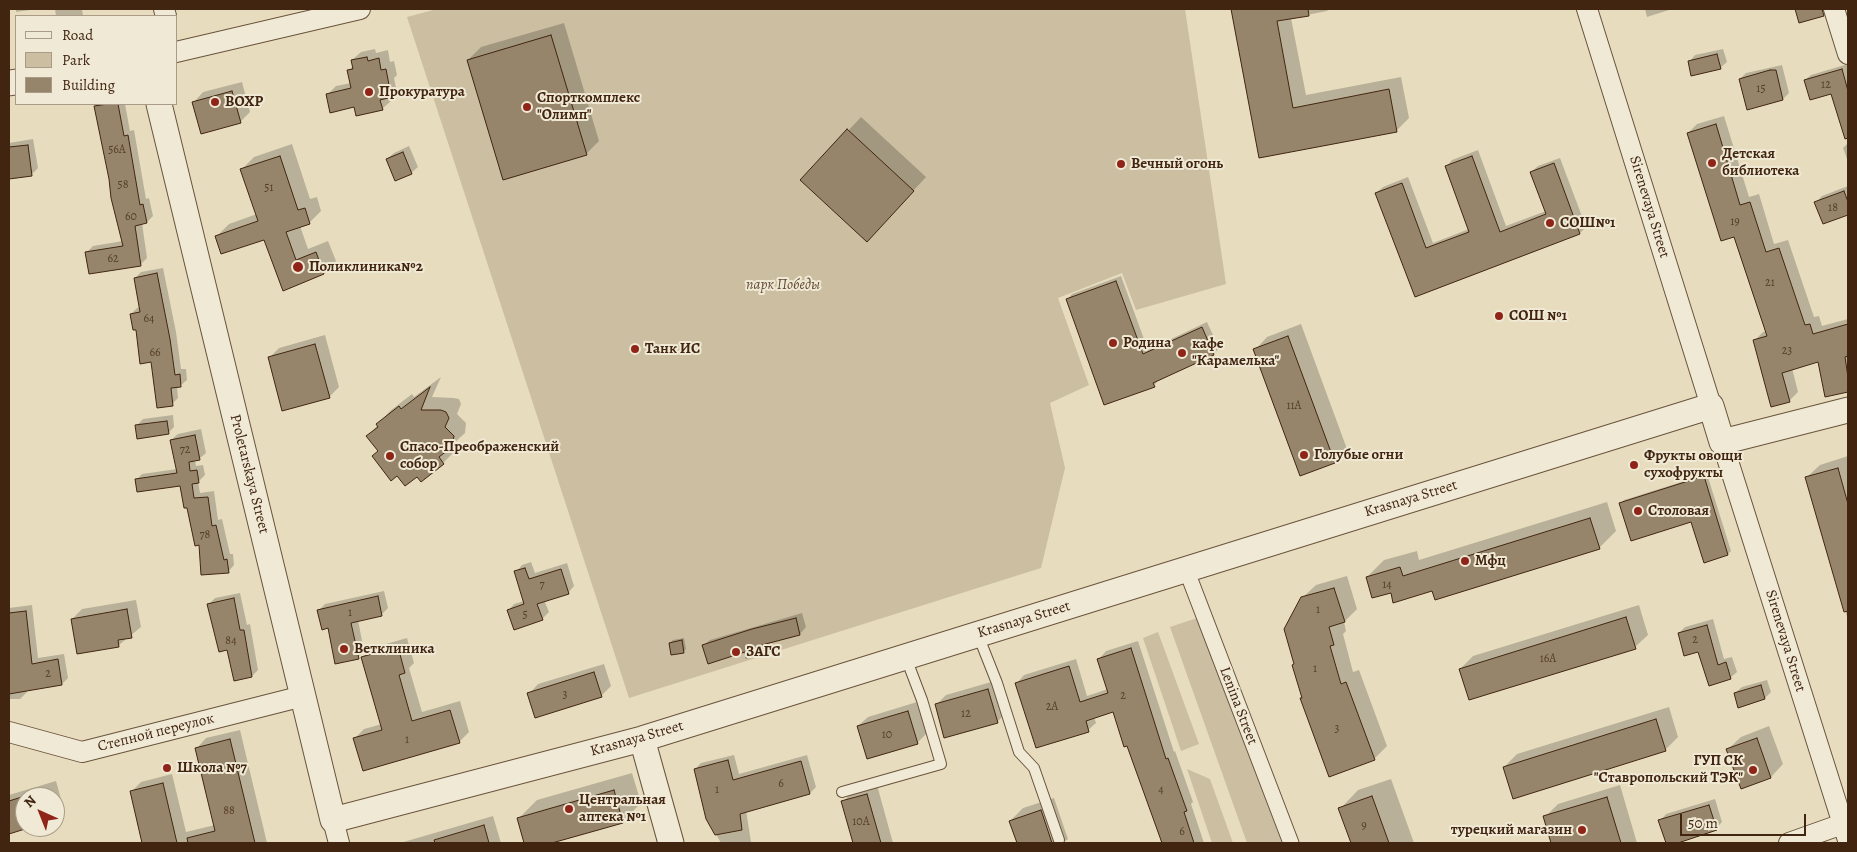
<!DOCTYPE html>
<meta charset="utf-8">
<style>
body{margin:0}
#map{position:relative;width:1857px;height:852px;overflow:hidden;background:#e7ddbe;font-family:Alegreya,serif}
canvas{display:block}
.frame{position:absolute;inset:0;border:10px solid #412511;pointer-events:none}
.legend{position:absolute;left:15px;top:15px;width:162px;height:90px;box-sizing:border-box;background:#efe9d5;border:1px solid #a99b87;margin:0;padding:6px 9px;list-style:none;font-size:15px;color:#412511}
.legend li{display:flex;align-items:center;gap:10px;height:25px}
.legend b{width:25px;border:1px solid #a99b87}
.north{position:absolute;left:15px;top:787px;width:50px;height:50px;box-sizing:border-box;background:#efe9d5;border:1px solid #a99b87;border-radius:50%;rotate:316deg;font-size:14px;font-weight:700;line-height:20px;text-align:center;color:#412511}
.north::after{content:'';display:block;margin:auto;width:18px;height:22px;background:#8f2418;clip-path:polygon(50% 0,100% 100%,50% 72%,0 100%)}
.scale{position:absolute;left:1680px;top:814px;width:126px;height:22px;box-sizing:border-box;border:2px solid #412511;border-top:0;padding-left:6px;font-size:15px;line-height:18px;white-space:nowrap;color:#412511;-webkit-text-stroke:4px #efe9d5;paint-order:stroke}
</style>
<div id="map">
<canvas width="1857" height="852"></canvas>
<div class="frame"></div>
<ul class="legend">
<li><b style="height:6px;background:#efe9d5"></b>Road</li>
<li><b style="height:14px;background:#cbbea1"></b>Park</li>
<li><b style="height:14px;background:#97856b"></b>Building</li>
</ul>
<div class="north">N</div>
<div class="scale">50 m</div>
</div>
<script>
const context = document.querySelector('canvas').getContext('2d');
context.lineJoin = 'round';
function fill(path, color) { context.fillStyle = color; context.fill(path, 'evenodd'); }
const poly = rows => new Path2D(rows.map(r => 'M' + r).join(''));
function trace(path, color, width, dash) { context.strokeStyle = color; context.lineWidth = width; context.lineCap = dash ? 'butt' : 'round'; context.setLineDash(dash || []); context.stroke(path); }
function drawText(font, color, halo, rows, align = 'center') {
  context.font = font + ' Alegreya,serif'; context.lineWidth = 4; context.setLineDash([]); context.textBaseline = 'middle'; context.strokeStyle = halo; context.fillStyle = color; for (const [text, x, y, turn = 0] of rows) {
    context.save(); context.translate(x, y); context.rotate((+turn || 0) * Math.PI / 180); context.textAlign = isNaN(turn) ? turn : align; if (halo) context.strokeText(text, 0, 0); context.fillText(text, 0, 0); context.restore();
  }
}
const green = poly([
 [437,9,1185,9,1226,284,1136,310,1122,273,1058,298,1089,385,1050,403,1065,468,1041,568,629,698,407,17],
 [1197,618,1282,843,1247,843,1170,627],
 [1158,632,1199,744,1181,751,1143,638],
 [1187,769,1210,779,1233,843,1212,843]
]);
const shadow = poly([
 [16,9,37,9,16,12],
 [55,9,82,9,83,16,56,16],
 [1232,9,1329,9,1327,11,1291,18,1306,95,1401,77,1409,118,1396,131,1260,157],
 [1645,9,1672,9,1647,17],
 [1797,9,1829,9,1822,15],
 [564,23,599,141,586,154,468,60,481,47],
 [375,49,376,53,388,50,390,62,394,61,397,75,394,78,396,88,390,95,391,101,382,109,355,105,327,95,336,86,351,83,348,71,353,66,352,60,361,52],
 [1723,49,1727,62,1720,68,1689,62,1695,55],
 [1848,64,1848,159,1847,159,1843,148,1848,143,1832,92,1805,80,1811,75],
 [1782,65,1789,93,1783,99,1748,108,1740,79,1746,73],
 [242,82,250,112,240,122,194,102,203,92],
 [98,104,125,104,130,131,134,130,146,199,149,198,153,216,147,222,142,223,147,258,141,264,87,252,93,246,123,241,95,107],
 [1724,116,1749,197,1759,194,1774,244,1788,240,1814,317,1819,316,1822,326,1848,319,1848,391,1826,395,1819,360,1792,368,1798,392,1790,400,1772,406,1754,341,1763,332,1767,331,1735,236,1688,133,1697,124],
 [861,117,926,177,880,227,802,180],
 [33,139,38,168,31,175,9,178,9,143],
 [292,144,310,199,317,197,321,211,309,223,300,226,308,249,328,241,336,261,324,273,284,289,265,238,217,236,229,224,257,214,242,169,254,157],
 [409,146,418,167,411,173,387,159,394,153],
 [1478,150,1506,226,1546,211,1531,172,1538,166,1560,158,1586,227,1580,233,1415,296,1376,193,1383,187,1408,177,1433,243,1469,229,1446,167,1452,160],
 [1848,186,1848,213,1824,223,1816,202,1822,196],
 [163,268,176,332,181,369,186,369,187,380,180,386,177,386,178,398,172,404,131,314,137,308,141,307,135,278,141,272],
 [1121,276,1148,350,1207,322,1219,348,1214,354,1159,379,1154,386,1067,300,1072,294],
 [1301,324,1347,449,1334,462,1255,350,1267,337],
 [325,335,339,387,329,397,269,358,279,348],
 [441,377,432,397,454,398,459,399,461,404,457,414,466,423,465,433,452,445,456,450,443,463,421,480,417,475,379,451,368,436,390,411,412,394,414,397],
 [173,415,174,427,168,433,136,426,143,419],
 [201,429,206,453,199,459,195,460,196,466,203,465,205,475,198,482,200,493,214,491,218,520,222,519,230,554,233,554,234,565,228,572,200,544,181,484,136,480,142,474,177,469,171,440,178,434],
 [1848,456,1848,620,1807,477,1820,465],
 [1707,474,1731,551,1728,554,1692,521,1621,503,1624,500],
 [1607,502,1616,531,1599,548,1433,590,1367,577,1384,560,1417,551,1419,560],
 [531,562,535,573,567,563,574,586,568,593,544,600,549,612,542,619,508,611,514,604,524,601,516,572,522,565],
 [1347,576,1357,609,1344,622,1346,631,1343,634,1353,672,1359,670,1387,746,1374,759,1303,697,1295,663,1302,598,1316,585],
 [384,591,388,608,381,615,358,620,364,651,358,657,329,627,319,610,325,604],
 [240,593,247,625,250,624,258,670,252,676,209,604,215,598],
 [136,600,141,627,119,645,72,619,82,609],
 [32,605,38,658,64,654,68,678,62,684,27,690,27,692,20,699,9,699,9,608],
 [1639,605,1648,635,1635,647,1460,669,1473,656],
 [802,613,806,627,800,634,765,643,766,647,759,653,703,646,710,640],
 [1713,619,1724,659,1732,657,1737,672,1730,678,1679,633,1685,627],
 [407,638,414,663,409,668,422,712,460,701,469,732,459,742,355,738,364,729,382,724,363,657,372,648],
 [684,638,686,649,683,652,670,643,673,640],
 [1138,641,1174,752,1175,751,1193,802,1191,804,1204,843,1161,843,1160,836,1128,745,1114,711,1094,717,1096,723,1088,730,1017,683,1024,675,1076,659,1087,696,1108,689,1099,659,1106,651],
 [604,664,611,686,601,696,529,694,538,684],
 [998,680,1007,712,997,722,936,705,946,695],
 [1767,680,1771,692,1765,698,1735,693,1742,687],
 [917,702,927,733,917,743,858,726,868,717],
 [1669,707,1678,737,1665,750,1504,767,1517,754],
 [1769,726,1783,764,1771,777,1742,787,1728,749,1741,737],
 [240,730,267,843,143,843,131,792,141,782,172,774,186,832,215,825,197,748,206,738],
 [734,755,739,774,807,755,816,787,810,793,746,810,751,842,753,843,721,843,707,818,695,769,701,763],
 [632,773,641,803,622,822,548,843,525,843,518,819,537,800],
 [1391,779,1414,843,1352,843,1340,809,1358,790],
 [56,781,64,810,55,819,55,797,25,797,25,827,28,827,9,833,9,795],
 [877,785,893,843,854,843,843,802,852,792],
 [1620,785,1637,843,1553,843,1545,817,1558,804],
 [1054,798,1068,839,1063,843,1018,843,1010,821,1023,808],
 [1715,799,1722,822,1716,828,1674,843,1668,843,1660,821,1666,814],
 [493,816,501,843,400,843]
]);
const building = poly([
 [1231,9,1308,9,1309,16,1277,21,1293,108,1389,89,1397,132,1259,158,1231,9],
 [1795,9,1822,9,1824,16,1799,23,1795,9],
 [551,35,587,155,503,180,467,60,551,35],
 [1717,54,1721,69,1691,76,1688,61,1717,54],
 [367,57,368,61,379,58,381,70,386,69,389,85,385,86,388,98,380,100,383,110,356,116,354,107,330,113,326,94,351,88,347,70,353,69,351,60,367,57],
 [1842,69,1848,91,1848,138,1845,139,1831,94,1810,100,1804,80,1842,69],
 [1770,70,1776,70,1783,100,1747,110,1739,79,1770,70],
 [232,91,241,123,201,134,192,102,232,91],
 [108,104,118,104,124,136,128,135,140,205,143,204,147,223,135,226,141,266,89,274,85,252,123,246,111,198,109,179,94,106,108,104],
 [1716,124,1740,205,1750,202,1766,252,1779,248,1805,325,1810,324,1813,334,1848,324,1848,356,1845,357,1848,377,1848,392,1825,397,1818,362,1782,373,1790,402,1771,407,1753,340,1767,336,1734,237,1721,241,1687,133,1716,124],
 [847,129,914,191,867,242,800,180,847,129],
 [28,145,32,176,9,179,9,147,28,145],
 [403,152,412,174,395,181,386,159,403,152],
 [280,156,298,210,305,208,310,224,286,232,296,260,316,252,324,274,283,291,264,240,221,254,215,236,258,221,240,169,280,156],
 [1472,156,1500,232,1546,214,1530,172,1554,163,1580,234,1415,297,1375,193,1402,183,1426,248,1469,232,1445,166,1472,156],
 [1844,191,1848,202,1848,215,1823,224,1814,202,1844,191],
 [157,273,170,339,175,375,180,374,181,387,171,388,173,406,157,408,151,362,140,364,136,330,133,330,130,314,140,312,134,278,157,273],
 [1116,281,1143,354,1202,327,1214,355,1153,383,1155,387,1104,405,1066,299,1116,281],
 [1288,336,1335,463,1300,476,1253,349,1288,336],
 [315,344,330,398,282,411,268,357,315,344],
 [430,387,421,410,441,410,446,412,449,418,445,427,454,436,452,447,439,457,444,464,421,482,417,477,405,486,397,476,391,481,372,456,378,451,366,436,378,427,376,424,399,406,401,409,430,387],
 [167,421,169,434,137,439,135,425,167,421],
 [195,435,200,460,189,462,190,471,197,470,199,483,192,484,194,498,208,497,212,526,216,525,224,560,227,559,229,573,201,575,199,545,195,546,187,508,184,508,180,486,137,492,135,479,177,473,170,440,195,435],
 [1838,468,1848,504,1848,611,1844,612,1805,477,1838,468],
 [1704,476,1728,555,1704,563,1691,522,1631,541,1619,503,1704,476],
 [1590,518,1600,549,1435,600,1432,591,1393,603,1391,593,1372,598,1366,577,1400,567,1403,576,1590,518],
 [525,568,529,579,561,569,569,594,537,604,543,620,514,630,507,610,524,604,514,571,525,568],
 [1334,588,1345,622,1329,627,1334,645,1330,646,1341,684,1346,682,1375,760,1329,777,1300,698,1302,698,1292,665,1294,664,1284,629,1301,597,1334,588],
 [378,596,382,616,351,623,359,659,335,664,328,628,322,630,317,610,378,596],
 [234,598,240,630,244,630,252,677,234,681,227,650,219,652,207,604,234,598],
 [127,609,132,638,118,640,119,647,77,654,71,619,127,609],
 [26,611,32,664,58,659,62,685,9,694,9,613,26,611],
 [1626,617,1636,649,1469,700,1459,669,1626,617],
 [796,618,800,635,758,646,760,654,746,658,745,652,708,664,702,645,752,629,796,618],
 [1707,625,1718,665,1726,662,1731,679,1709,686,1698,652,1684,656,1678,633,1707,625],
 [682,640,684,653,671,655,669,643,682,640],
 [398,647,405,673,399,675,412,721,450,710,460,743,363,771,353,738,382,730,361,657,398,647],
 [1131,648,1166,759,1168,758,1187,811,1184,812,1194,843,1162,843,1127,746,1124,747,1113,712,1086,721,1089,732,1036,748,1015,683,1069,666,1080,702,1108,693,1097,659,1131,648],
 [594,672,602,697,535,718,527,693,594,672],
 [1761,685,1765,699,1738,708,1734,693,1761,685],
 [988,689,998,723,944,738,935,704,988,689],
 [908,711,918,744,867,759,857,726,908,711],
 [1656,719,1666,751,1513,799,1503,767,1656,719],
 [1757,738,1771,778,1741,789,1726,749,1757,738],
 [230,739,255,843,188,843,187,838,215,831,195,748,230,739],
 [728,760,733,780,801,761,810,794,740,814,742,830,715,835,706,819,694,769,728,760],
 [163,783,177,843,142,843,130,791,163,783],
 [614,790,623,823,552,843,524,843,517,818,614,790],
 [867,794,881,843,853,843,841,801,867,794],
 [25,796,25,829,9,834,9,801,25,796],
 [1372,796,1389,843,1351,843,1338,808,1372,796],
 [1607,797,1621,843,1551,843,1543,816,1607,797],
 [1709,805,1717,830,1678,843,1666,843,1658,820,1709,805],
 [1041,810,1052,843,1017,843,1009,821,1041,810],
 [484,825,489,843,435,843,434,840,484,825]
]);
const service = poly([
 [978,635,997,683,1019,752,1034,768,1059,840],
 [842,792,941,764,922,700,906,658]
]);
const pedestrian = poly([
 [1186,569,1291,843]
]);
const minor = poly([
 [164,9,166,16],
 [1587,9,1711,406],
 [1834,9,1848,54],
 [176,52,360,9],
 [1722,442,1848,840],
 [9,732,82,752,303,696],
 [333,820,339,843],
 [1789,843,1848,822]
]);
const tertiary = poly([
 [9,83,16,82],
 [159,104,333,820,642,739,1711,406,1722,442,1848,410],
 [642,739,671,843]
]);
const markers = [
 [369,92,5,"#8f2418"],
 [215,102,5,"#8f2418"],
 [527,107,5,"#8f2418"],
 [1712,163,5,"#8f2418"],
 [1121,164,5,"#8f2418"],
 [1550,223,5,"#8f2418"],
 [298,267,6,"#8f2418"],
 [1499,316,5,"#8f2418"],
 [1113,343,5,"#8f2418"],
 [635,349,5,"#8f2418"],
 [1182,353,5,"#8f2418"],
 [1304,455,5,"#8f2418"],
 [390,456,5,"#8f2418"],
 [1634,465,5,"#8f2418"],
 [1638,511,5,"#8f2418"],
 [1465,561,5,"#8f2418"],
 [344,649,5,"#8f2418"],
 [736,652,5,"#8f2418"],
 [167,768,5,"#8f2418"],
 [1753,770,5,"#8f2418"],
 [569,809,5,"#8f2418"],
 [1582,830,5,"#8f2418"]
];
const numberNames = [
 ["12",1826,85],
 ["15",1761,89],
 ["56А",117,150],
 ["58",123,185],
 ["51",269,188],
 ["18",1833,208],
 ["60",131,217],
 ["19",1735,222],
 ["62",113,259],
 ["21",1770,283],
 ["64",149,319],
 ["23",1787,351],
 ["66",155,353],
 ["11А",1294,406],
 ["72",185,450],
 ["78",205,535],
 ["7",542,585],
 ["14",1387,585],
 ["1",1318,610],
 ["1",350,613],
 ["5",525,615],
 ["2",1695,640],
 ["84",231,641],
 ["16А",1548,659],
 ["1",1315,669],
 ["2",48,674],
 ["3",565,695],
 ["2",1123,696],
 ["2А",1052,707],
 ["12",966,714],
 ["3",1337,729],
 ["10",887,735],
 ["1",407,740],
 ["6",781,784],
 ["1",717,790],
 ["4",1161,790],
 ["88",229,811],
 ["10А",861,822],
 ["9",1364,826],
 ["6",1182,832]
];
const poiNames = [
 ["Прокуратура",379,92],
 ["Спорткомплекс",537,98],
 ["\"Олимп\"",537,115],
 ["ВОХР",225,102],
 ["Детская",1722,154],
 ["библиотека",1722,171],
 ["Вечный огонь",1131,164],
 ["СОШ№1",1560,223],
 ["Поликлиника№2",309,267],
 ["СОШ №1",1509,316],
 ["Родина",1123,343],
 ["кафе",1192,344],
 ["\"Карамелька\"",1192,361],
 ["Танк ИС",645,349],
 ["Спасо-Преображенский",400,447],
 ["собор",400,464],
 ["Голубые огни",1314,455],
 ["Фрукты овощи",1644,456],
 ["сухофрукты",1644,473],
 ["Столовая",1648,511],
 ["Мфц",1475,561],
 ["Ветклиника",354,649],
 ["ЗАГС",746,652],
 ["ГУП СК",1743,761,"right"],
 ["\"Ставропольский ТЭК\"",1743,778,"right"],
 ["Школа №7",177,768],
 ["Центральная",579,800],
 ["аптека №1",579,817],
 ["турецкий магазин",1572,830,"right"]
];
const streetNames = [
 ["Sirenevaya Street",1649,207,73],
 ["Proletarskaya Street",249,474,76],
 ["Krasnaya Street",1411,499,-17],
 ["Krasnaya Street",1024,620,-17],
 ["Sirenevaya Street",1785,641,73],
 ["Lenina Street",1238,706,69],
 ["Степной переулок",156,733,-14],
 ["Krasnaya Street",637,739,-16]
];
const parkNames = [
 ["парк Победы",783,285]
];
fill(green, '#cbbea1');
fill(shadow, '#0003');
fill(building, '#97856b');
trace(building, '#412511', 1);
trace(service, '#6a533c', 12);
trace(pedestrian, '#6a533c', 17);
trace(minor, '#6a533c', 22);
trace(tertiary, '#6a533c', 27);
trace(service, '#efe9d5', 10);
trace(pedestrian, '#efe9d5', 15);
trace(minor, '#efe9d5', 20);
trace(tertiary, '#efe9d5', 25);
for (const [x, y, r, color] of markers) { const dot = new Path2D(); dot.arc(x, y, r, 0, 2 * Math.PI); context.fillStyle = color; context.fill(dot); trace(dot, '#efe9d5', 2); }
drawText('12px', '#563d28', null, numberNames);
drawText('bold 15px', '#412511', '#efe9d5', poiNames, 'left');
drawText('15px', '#412511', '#efe9d5', streetNames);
drawText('italic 15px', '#644b35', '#efe9d5', parkNames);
</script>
